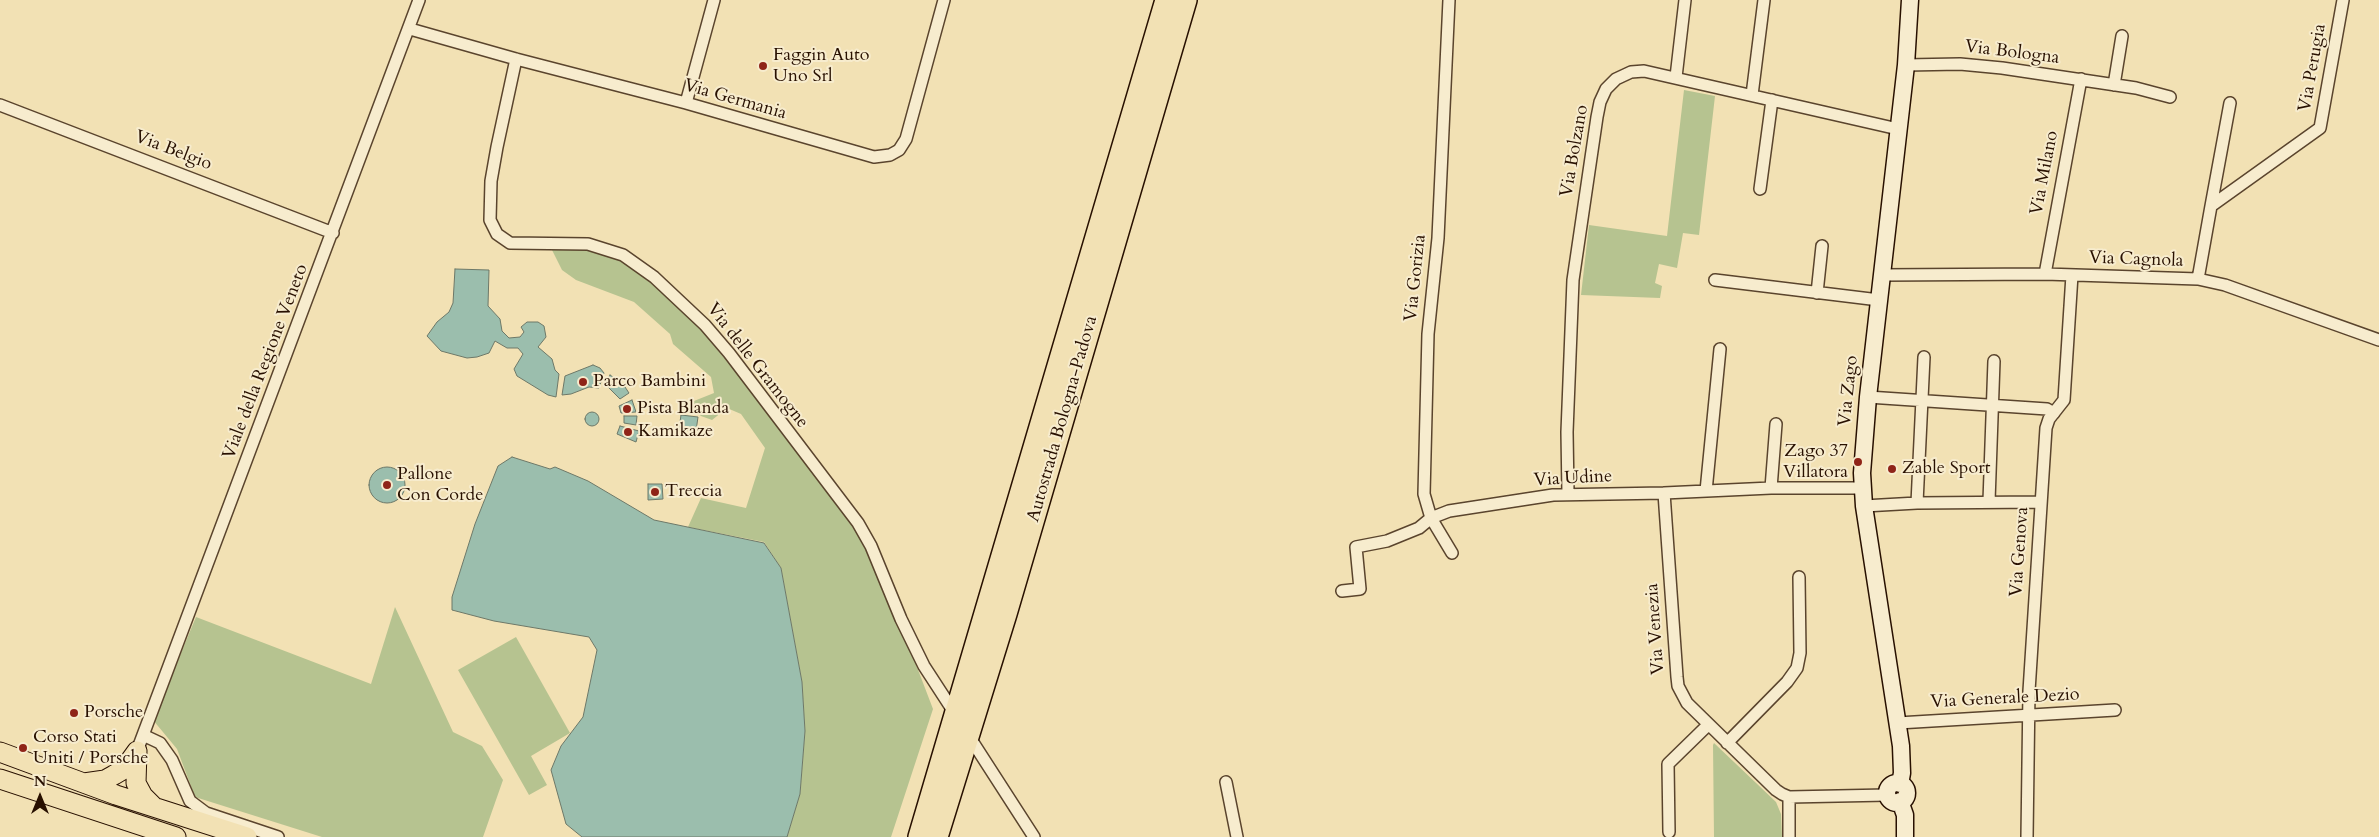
<!DOCTYPE html>
<style>
body{margin:0}
#map{position:relative;width:2379px;height:837px;overflow:hidden;background:#f2e1b4;font-family:Cardo,serif}
canvas{display:block}
.north{position:absolute;left:15px;top:772px;width:50px;height:50px;-webkit-text-stroke:4px #f7ecce;paint-order:stroke;rotate:0deg;font-size:14px;font-weight:700;line-height:20px;text-align:center;color:#281000}
.north::after{content:'';display:block;margin:auto;width:18px;height:22px;background:#281000;clip-path:polygon(50% 0,100% 100%,50% 72%,0 100%)}
</style>
<div id="map">
<canvas width="2379" height="837"></canvas>
<div class="north">N</div>
</div>
<script>
const context = document.querySelector('canvas').getContext('2d');
context.lineJoin = 'round';
function fill(path, color) { context.fillStyle = color; context.fill(path, 'evenodd'); }
const poly = rows => new Path2D(rows.map(r => 'M' + r).join(''));
function trace(path, color, width, dash) { context.strokeStyle = color; context.lineWidth = width; context.lineCap = dash ? 'butt' : 'round'; context.setLineDash(dash || []); context.stroke(path); }
function drawText(font, color, halo, rows, align = 'center') {
  context.font = font + ' Cardo,serif'; context.lineWidth = 4; context.setLineDash([]); context.textBaseline = 'middle'; context.strokeStyle = halo; context.fillStyle = color; for (const [text, x, y, turn = 0] of rows) {
    context.save(); context.translate(x, y); context.rotate((+turn || 0) * Math.PI / 180); context.textAlign = isNaN(turn) ? turn : align; if (halo) context.strokeText(text, 0, 0); context.fillText(text, 0, 0); context.restore();
  }
}
const green = poly([
 [1684,90,1715,96,1699,235,1683,233,1677,268,1659,264,1655,283,1662,286,1660,298,1581,295,1589,225,1667,236],
 [551,248,588,249,621,258,657,275,705,326,857,525,881,573,933,709,891,837,787,837,800,794,805,731,802,682,781,568,764,542,688,527,701,498,746,508,765,448,741,414,727,408,712,420,701,416,695,410,694,401,714,393,711,377,673,344,670,334,634,302,576,280,562,270],
 [395,607,453,732,482,746,503,780,483,837,322,837,195,797,177,749,153,720,196,617,371,684],
 [516,637,570,733,531,756,547,785,529,795,458,670],
 [1714,743,1776,802,1781,814,1782,837,1714,837,1713,745]
]);
const water = poly([
 [455,269,489,270,488,306,500,319,502,331,509,338,520,337,524,332,521,327,527,322,538,322,544,326,546,337,538,347,552,359,555,370,559,374,556,397,548,395,517,376,514,369,523,354,518,348,507,348,495,341,489,353,477,357,467,358,441,351,427,336,437,322,449,312,453,303,455,269],
 [593,365,600,368,604,373,599,388,589,387,571,394,562,395,565,376,593,365],
 [610,375,623,384,629,393,620,399,605,384,610,375],
 [632,400,636,412,621,413,619,406,632,400],
 '585 419a7 7 0 1 1 14 0a7 7 0 1 1-14 0Z',
 [681,415,698,417,696,431,679,429,681,415],
 [624,416,637,416,636,425,624,423,624,416],
 [620,426,639,431,636,442,617,434,620,426],
 [512,457,550,469,555,467,588,481,654,520,764,543,781,568,802,682,805,731,800,794,787,837,582,837,566,824,551,770,561,746,583,717,597,650,589,637,494,621,452,610,452,597,475,524,498,466,512,457],
 '369 485a18 18 0 1 1 36 0a18 18 0 1 1-36 0Z',
 [648,484,662,484,663,499,648,500,648,484]
]);
const street = poly([
 [1449,0,1438,238,1428,334,1424,494,1431,518,1452,553],
 [410,29,516,59,686,103,874,157,890,155,899,150,906,139,944,0],
 [516,59,497,147,491,181,490,220,497,234,510,243,588,244,623,255,654,277,705,325,729,353,858,523,871,546,901,619,924,666,950,706],
 [1906,65,1960,64,2002,68,2136,88,2170,97],
 [1676,77,1685,0],
 [2114,85,2122,36],
 [1752,95,1764,0],
 [686,103,714,0],
 [0,105,333,233],
 [1760,189,1772,100],
 [2211,206,2230,103],
 [2045,274,2081,79],
 [1882,275,2045,274,2198,279,2225,285,2379,340],
 [2198,279,2211,206,2320,128,2343,0],
 [1715,280,1879,300],
 [1817,293,1822,246],
 [1868,397,2047,409,2054,413],
 [1771,488,1776,424],
 [1706,491,1720,349],
 [1664,493,1677,677,1678,686,1687,703,1776,790,1782,794,1789,797,1887,795],
 [1568,494,1567,432,1573,280,1597,117,1600,102,1606,89,1616,79,1631,72,1644,71,1898,129],
 [1989,501,1994,361],
 [1917,503,1924,357],
 [1864,506,1917,503,2041,502],
 [1342,591,1360,589,1356,547,1387,541,1419,528,1431,518,1449,511,1553,495,1664,493,1771,488,1862,488],
 [1898,723,2115,710],
 [143,735,160,743,172,760,190,801,206,813,278,837],
 [1727,743,1787,682,1797,668,1800,653,1799,577],
 [974,744,1034,837],
 [137,751,419,0],
 [1226,782,1237,837],
 [1669,832,1668,764,1708,725],
 [1789,837,1789,797],
 [2027,837,2029,691,2046,428,2049,419,2064,400,2072,275]
]);
const secondary = poly([
 '1887 793a10 10 0 1 1 20 0a10 10 0 1 1-20 0Z',
 [1900,784,1902,773,1901,746,1864,506,1862,473,1868,397,1906,65,1910,0],
 [1900,801,1905,815,1905,837]
]);
const primary = poly([
 [137,751,136,783,143,796,153,806],
 [0,752,116,795,247,837],
 [0,779,176,837],
 [84,783,105,780,114,775,124,769,137,751]
]);
const highway = poly([
 [919,837,1166,0],
 [937,837,1006,614,1186,0]
]);
const markers = [
 [763,66,5,"#8f2418"],
 [583,382,5,"#8f2418"],
 [627,409,5,"#8f2418"],
 [628,432,5,"#8f2418"],
 [1858,462,5,"#8f2418"],
 [1892,469,5,"#8f2418"],
 [387,485,5,"#8f2418"],
 [655,492,5,"#8f2418"],
 [74,713,5,"#8f2418"],
 [23,748,5,"#8f2418"]
];
const streetNames = [
 ["Via Bologna",2012,53,7],
 ["Via Perugia",2313,68,-80],
 ["Via Germania",735,100,16],
 ["Via Belgio",173,151,21],
 ["Via Bolzano",1575,151,-80],
 ["Via Milano",2045,173,-79],
 ["Via Cagnola",2136,260,2],
 ["Via Gorizia",1416,278,-84],
 ["Viale della Regione Veneto",266,362,-69],
 ["Via delle Gramogne",757,366,52],
 ["Via Zago",1849,391,-84],
 ["Autostrada Bologna-Padova",1063,419,-74],
 ["Via Udine",1573,479,-3],
 ["Via Genova",2020,552,-86],
 ["Via Venezia",1656,629,-94],
 ["Via Generale Dezio",2005,699,-3]
];
const poiNames = [
 ["Faggin Auto",773,56],
 ["Uno Srl",773,77],
 ["Parco Bambini",593,382],
 ["Pista Blanda",637,409],
 ["Kamikaze",638,432],
 ["Zago 37",1848,452,"right"],
 ["Villatora",1848,473,"right"],
 ["Zable Sport",1902,469],
 ["Pallone",397,475],
 ["Con Corde",397,496],
 ["Treccia",665,492],
 ["Porsche",84,713],
 ["Corso Stati",33,738],
 ["Uniti / Porsche",33,759]
];
fill(green, '#b6c390');
fill(water, '#9bbead');
trace(water, '#6d7868', 1);
trace(street, '#5a442d', 14);
trace(secondary, '#281000', 19);
trace(primary, '#281000', 21);
trace(highway, '#281000', 24);
trace(street, '#f7ecce', 11);
trace(secondary, '#f7ecce', 16);
trace(primary, '#f2e1b4', 19);
trace(highway, '#f2e1b4', 21);
for (const [x, y, r, color] of markers) { const dot = new Path2D(); dot.arc(x, y, r, 0, 2 * Math.PI); context.fillStyle = color; context.fill(dot); trace(dot, '#f7ecce', 2); }
drawText('18px', '#281000', '#f7ecce', streetNames);
drawText('18px', '#281000', '#f7ecce', poiNames, 'left');
</script>
